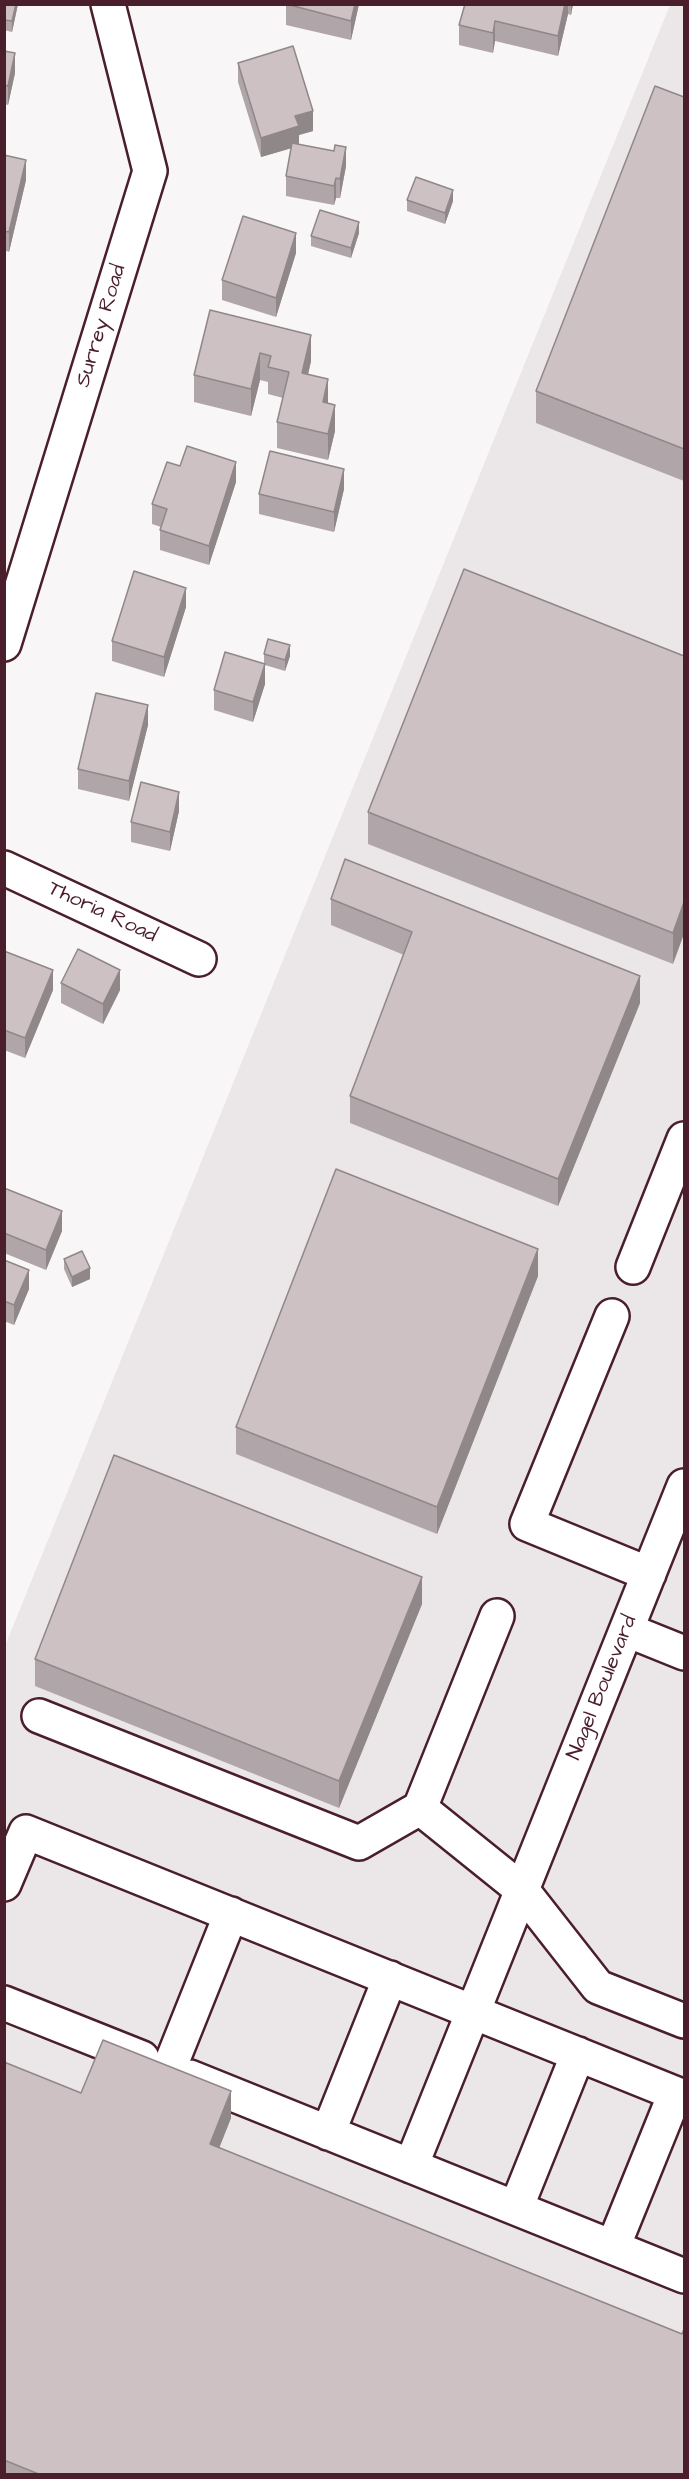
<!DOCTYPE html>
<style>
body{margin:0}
#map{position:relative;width:689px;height:2479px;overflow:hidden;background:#f8f6f7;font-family:"Architects Daughter",sans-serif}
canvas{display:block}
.frame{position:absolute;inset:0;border:6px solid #4a1f2b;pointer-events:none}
</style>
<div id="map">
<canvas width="689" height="2479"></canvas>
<div class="frame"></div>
</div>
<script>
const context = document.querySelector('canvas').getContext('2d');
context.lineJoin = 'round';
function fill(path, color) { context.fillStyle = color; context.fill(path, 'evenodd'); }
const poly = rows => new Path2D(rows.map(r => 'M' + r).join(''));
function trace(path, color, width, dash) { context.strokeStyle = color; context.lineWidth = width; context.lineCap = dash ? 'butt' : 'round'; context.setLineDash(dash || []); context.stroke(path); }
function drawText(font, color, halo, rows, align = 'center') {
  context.font = font + ' "Architects Daughter",sans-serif'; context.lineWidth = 6; context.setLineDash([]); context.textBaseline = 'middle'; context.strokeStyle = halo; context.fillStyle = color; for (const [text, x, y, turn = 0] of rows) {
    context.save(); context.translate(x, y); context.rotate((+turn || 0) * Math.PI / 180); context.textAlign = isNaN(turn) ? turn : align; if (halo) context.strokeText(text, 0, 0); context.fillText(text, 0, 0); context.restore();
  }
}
const built = poly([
 [670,5,684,5,684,2474,5,2474,5,1646]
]);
const minor = poly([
 [4,644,150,171,108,4],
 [4,868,199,959],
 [633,1267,684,1139],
 [612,1316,527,1524,649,1574],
 [684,1486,473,2012,684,2097],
 [497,1616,420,1808,522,1890,598,1987,684,2021],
 [627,1630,684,1653],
 [39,1716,359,1843,420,1808],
 [4,1884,26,1832,473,2012,411,2166],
 [4,2003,142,2058],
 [169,2069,231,1914],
 [190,2077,684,2276],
 [328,2133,390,1978],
 [516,2208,578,2054],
 [613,2247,675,2094]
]);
const wall = poly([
 [4,4,18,4,12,32,4,30],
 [286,4,359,4,351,40,286,25],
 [465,4,573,4,571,15,568,14,558,56,495,41,493,53,459,45,459,25],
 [4,51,15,73,8,105,4,104],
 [238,63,313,131,299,135,299,144,346,166,340,198,336,198,334,205,286,196,286,176,291,148,261,157,238,82],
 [684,97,684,481,536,423,536,391],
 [4,155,26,180,9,252,4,250],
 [407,200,453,201,445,224,407,211],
 [359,233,351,258,311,246,311,236],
 [296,253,276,317,222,300,222,280],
 [210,310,311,361,308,375,328,403,335,431,328,460,277,448,277,422,283,398,268,394,268,382,260,380,251,416,194,402,194,375],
 [236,482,209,565,160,550,160,530,161,527,152,524,152,504],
 [344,489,334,532,259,514,259,494],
 [186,607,164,677,112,661,112,641],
 [264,654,290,656,285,671,265,665,265,684,253,722,214,710,214,690,264,664],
 [684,656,673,964,368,844,368,812],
 [148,725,129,801,78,789,78,769],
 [179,811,170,851,131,842,131,822],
 [331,899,640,1003,558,1206,350,1123,350,1096,404,955,331,925],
 [4,951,53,990,25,1058,4,1050],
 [61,983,120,990,103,1024,61,1003],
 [4,1188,62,1231,46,1270,4,1253],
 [64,1259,90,1279,72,1287,64,1269],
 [4,1260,29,1289,14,1325,4,1321],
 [538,1276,437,1534,236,1454,236,1427],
 [422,1604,339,1808,35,1686,35,1659],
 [4,2062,81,2093,231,2118,219,2148,682,2334,684,2475,4,2475]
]);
const shadedWall = poly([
 [16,4,18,4,12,32,12,21],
 [355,4,359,4,351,40,351,21],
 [565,4,568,4,568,14,558,56,558,36],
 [571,4,573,4,571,15],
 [495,21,495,41,493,53,493,33],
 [15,53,15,73,8,105,8,86],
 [313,111,313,131,299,135,299,146,261,157,261,138,295,116],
 [346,147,346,166,340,198,340,179],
 [26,160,26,180,9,252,9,232],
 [336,178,336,198,334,205,334,186],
 [453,190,453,201,445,224,445,213],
 [359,222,359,233,351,258,351,248],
 [296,233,296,253,276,317,276,298],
 [311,335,311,361,302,400,302,373],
 [260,353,260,380,251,416,251,389],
 [328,379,328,406,323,402],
 [335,405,335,431,328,460,328,434],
 [236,462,236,482,209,565,209,546],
 [344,469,344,489,334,532,334,512],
 [186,588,186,607,164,677,164,657],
 [290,645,290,656,285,671,285,660],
 [265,664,265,684,253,722,253,702],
 [148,705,148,725,129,801,129,781],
 [179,792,179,811,170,851,170,832],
 [684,902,684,934,673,964,673,933],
 [53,970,53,990,25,1058,25,1038],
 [120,970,120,990,103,1024,103,1004],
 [640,976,640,1003,558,1206,558,1179],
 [62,1211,62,1231,46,1270,46,1250],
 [538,1249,538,1276,437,1534,437,1507],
 [90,1268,90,1279,72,1287,72,1277],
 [29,1270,29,1289,14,1325,14,1305],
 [422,1577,422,1604,339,1808,339,1781],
 [231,2091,231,2118,210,2171,210,2144]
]);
const building = poly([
 [4,4,16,4,12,21,4,20,4,4],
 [286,4,355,4,351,21,286,4],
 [465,4,565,4,558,36,495,21,493,33,459,25,465,4],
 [293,46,313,111,295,116,299,126,261,138,238,63,293,46],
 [4,51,15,53,8,86,4,85,4,51],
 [655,86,684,97,684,449,536,391,655,86],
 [292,143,334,151,335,145,346,147,340,179,336,178,334,186,286,176,292,143],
 [4,155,26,160,9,232,4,231,4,155],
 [416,177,453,190,445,213,407,200,416,177],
 [320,210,359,222,351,248,311,236,320,210],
 [243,216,296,233,276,298,222,280,243,216],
 [210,310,311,335,302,373,328,379,323,402,335,405,328,434,277,422,289,372,268,367,271,356,260,353,251,389,194,375,210,310],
 [187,446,236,462,209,546,160,530,167,509,152,504,167,462,180,466,187,446],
 [270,451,344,469,334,512,259,494,270,451],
 [464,569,684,656,684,902,673,933,368,812,464,569],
 [134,571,186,588,164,657,112,641,134,571],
 [268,639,290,645,285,660,264,654,268,639],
 [225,652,265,664,253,702,214,690,225,652],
 [96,693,148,705,129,781,78,769,96,693],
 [141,782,179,792,170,832,131,822,141,782],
 [345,859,640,976,558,1179,350,1096,412,932,331,899,345,859],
 [78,949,120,970,103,1004,61,983,78,949],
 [4,951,53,970,25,1038,4,1030,4,951],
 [336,1169,538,1249,437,1507,236,1427,336,1169],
 [4,1188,62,1211,46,1250,4,1233,4,1188],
 [82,1251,90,1268,72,1277,64,1259,82,1251],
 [4,1260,29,1270,14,1305,4,1301,4,1260],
 [114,1455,422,1577,339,1781,35,1659,114,1455],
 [103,2040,231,2091,210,2144,682,2334,684,2329,684,2475,41,2475,4,2460,4,2062,81,2093,103,2040]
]);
const streetNames = [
 ["Surrey Road",102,326,-73],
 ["Thoria Road",102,913,25],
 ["Nagel Boulevard",603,1688,-68]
];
fill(built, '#ebe6e8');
trace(minor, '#4a1f2b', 38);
trace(minor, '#fff', 33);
fill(wall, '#b0a6a9');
fill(shadedWall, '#908789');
fill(building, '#cdc1c4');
trace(building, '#908789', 1.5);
drawText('21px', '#4a1f2b', '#fff', streetNames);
</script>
